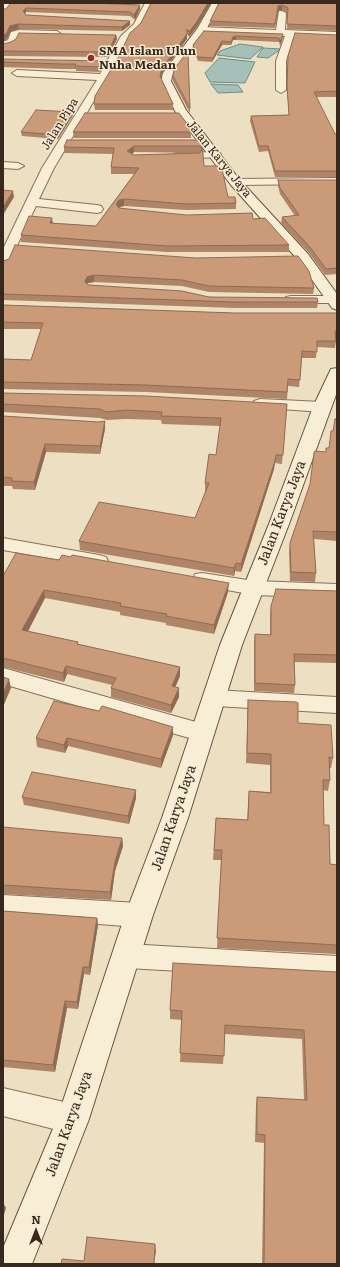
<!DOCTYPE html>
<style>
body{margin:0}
#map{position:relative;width:340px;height:1267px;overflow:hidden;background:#ede0c2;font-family:Literata,serif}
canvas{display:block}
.frame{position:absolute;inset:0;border:4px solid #37291d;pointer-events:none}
.north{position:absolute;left:16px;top:1211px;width:40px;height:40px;-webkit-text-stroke:3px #f5ead1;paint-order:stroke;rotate:0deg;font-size:11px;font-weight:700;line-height:16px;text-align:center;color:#37291d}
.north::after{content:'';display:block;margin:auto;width:14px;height:18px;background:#37291d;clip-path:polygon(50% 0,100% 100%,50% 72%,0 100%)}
</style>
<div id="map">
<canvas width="340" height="1267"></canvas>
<div class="frame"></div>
<div class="north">N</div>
</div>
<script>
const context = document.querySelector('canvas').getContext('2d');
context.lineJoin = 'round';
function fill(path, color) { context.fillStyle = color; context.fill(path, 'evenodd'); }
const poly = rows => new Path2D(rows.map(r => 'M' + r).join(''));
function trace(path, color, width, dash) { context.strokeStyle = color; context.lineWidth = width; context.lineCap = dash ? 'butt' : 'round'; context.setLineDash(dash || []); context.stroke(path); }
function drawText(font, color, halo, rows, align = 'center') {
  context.font = font + ' Literata,serif'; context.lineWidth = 3; context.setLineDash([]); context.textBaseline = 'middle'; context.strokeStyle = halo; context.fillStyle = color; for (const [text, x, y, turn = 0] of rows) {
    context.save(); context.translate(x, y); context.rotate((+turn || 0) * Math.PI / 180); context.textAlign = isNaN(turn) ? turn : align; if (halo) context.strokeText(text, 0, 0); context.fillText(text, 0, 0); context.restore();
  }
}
const water = poly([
 [240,44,263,47,250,59,217,55,220,51,240,44],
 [263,48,281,49,268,58,257,57,263,48],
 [219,58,255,62,245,83,210,82,205,73,219,58],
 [211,84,238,85,243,92,218,93,211,84]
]);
const street = poly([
 [5,3,14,3,6,12,3,12,3,5,5,3],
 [145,3,153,3,140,27,129,37,117,62,54,168,39,199,97,205,101,206,103,209,101,212,97,213,36,206,9,262,8,265,3,266,3,249,42,168,97,80,17,76,12,73,17,70,100,74,121,36,134,24,145,3],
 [279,11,282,11,286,13,285,30,337,32,337,38,294,36,286,61,286,90,281,93,276,90,276,61,285,36,201,33,197,30,201,27,276,30,279,11],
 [19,30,57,31,61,34,57,37,18,36,15,43,11,46,3,48,3,42,8,40,11,32,19,30],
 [216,152,220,153,221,155,220,157,176,159,171,156,176,153,216,152],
 [3,162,18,163,24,166,18,169,3,168,3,162],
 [337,178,337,184,235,185,231,184,229,182,231,180,235,179,337,178],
 [291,296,334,296,337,297,337,303,286,303,284,300,286,297,291,296],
 [260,399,322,402,328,404,330,407,328,410,322,412,254,407,252,404,254,401,260,399],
 [3,538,99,555,106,557,108,561,106,565,99,567,3,550,3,538],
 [202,573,254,581,337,584,337,598,254,595,195,584,193,579,195,574,202,573],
 [3,668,203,724,211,727,214,733,211,739,203,742,3,684,3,668],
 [215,690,337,697,337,713,215,706,207,704,204,698,207,692,215,690],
 [3,895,139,903,148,907,152,915,148,923,139,927,3,917,3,895],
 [127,944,337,956,337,980,127,968,118,965,114,956,118,947,127,944],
 [3,1088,73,1104,83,1109,88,1119,83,1129,73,1134,3,1116,3,1088]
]);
const secondary = poly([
 [212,3,220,3,206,30,173,73,171,81,186,110,239,179,308,254,337,294,337,310,332,308,298,260,231,185,175,111,161,81,163,73,197,29,212,3],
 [337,368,337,392,289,524,242,645,188,818,153,915,89,1119,32,1264,3,1264,3,1248,57,1119,125,915,162,818,220,645,269,524,313,407,329,373,331,369,337,368]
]);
const wall = poly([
 [11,3,140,5,140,9,135,20,130,16,26,12,25,14,26,15,130,21,130,25,122,31,19,29,11,31,7,39,3,41,3,9,6,9],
 [151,3,211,3,196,28,189,37,187,34,187,39,162,73,160,78,173,104,173,110,95,110,94,104,141,23],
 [219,3,337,3,337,31,287,29,288,13,282,10,278,11,275,28,210,26,210,21],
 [204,31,283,37,280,46,279,42,236,40,233,40,231,45,222,45,212,62,198,61,193,49,193,45],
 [116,35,117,39,108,57,3,56,3,44],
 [337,35,337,97,316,97,335,134,337,134,337,177,275,177,268,151,259,152,250,121,251,116,289,115,287,91,288,61],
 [3,58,3,59,103,66,99,72,76,71,76,69,62,69,3,67],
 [173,76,190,108,190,113,173,81],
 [73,112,73,115,58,139,22,136,21,132],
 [191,129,191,138,74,138,73,132],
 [202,143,204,166,228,197,236,203,236,209,186,210,124,206,120,207,118,208,186,215,253,219,289,245,289,252,167,252,21,242,21,235,53,223,96,226,134,174,111,174,111,167,113,154,64,153,64,147],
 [134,152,200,153,134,155,132,154],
 [278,180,337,180,337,274,325,275,309,253,281,223,282,217,295,216,280,194,278,186],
 [3,261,314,288,313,294,209,292,182,286,94,282,88,283,87,284,89,285,209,297,318,302,317,308,235,308,3,300],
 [3,305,235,313,337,313,337,337,336,337,336,341,335,348,317,347,316,358,302,358,299,387,288,386,287,399,146,392,3,389,3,359,31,360,41,329,3,329],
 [3,393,287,404,282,464,275,463,274,469,241,572,235,571,234,576,80,550,79,541,195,518,206,491,205,491,205,483,216,455,220,426,162,424,161,420,126,419,107,420,100,418,3,412],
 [3,416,99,422,105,421,105,429,100,454,46,452,35,490,13,489,12,486,3,486],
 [337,419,337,541,314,539,316,573,315,582,290,581,289,552,290,543,326,452,329,448],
 [3,576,228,592,214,634,166,625,166,623,120,615,120,612,45,598,28,631,78,642,78,644,180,667,180,676,175,687,179,697,171,713,111,697,111,688,112,685,67,674,64,682,3,667],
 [337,591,337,663,294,662,295,685,294,693,254,691,254,642,255,634,270,635,270,615,271,606],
 [248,700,298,723,333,758,331,768,329,768,330,780,328,791,323,790,324,825,330,864,337,865,337,954,217,948,221,860,213,860,216,818,247,820,249,791,270,792,270,765,246,763],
 [173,735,161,768,68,746,65,753,37,747,36,738],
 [22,797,136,798,129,824,24,805],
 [3,828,122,838,123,846,115,871,111,900,3,894],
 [3,911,97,918,98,925,90,975,84,974,78,1009,67,1008,55,1072,3,1067],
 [337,972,337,1264,262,1264,264,1143,255,1142,256,1105,257,1097,304,1100,302,1039,225,1034,223,1064,180,1062,182,1020,170,1019,170,1010]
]);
const shadedWall = poly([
 [208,3,211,3,196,28,189,37,189,32],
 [140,5,140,9,135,20,134,15],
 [282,5,282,10,278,11,275,28,278,6],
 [26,8,26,12,24,15,23,11],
 [130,21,130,25,122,31,122,27],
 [18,24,19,29,11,31,7,39,3,41,3,35,10,26],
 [187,34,187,39,162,73,160,82,160,76,162,68],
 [283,34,283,37,280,46,280,42],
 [116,35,117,39,108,57,108,52],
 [236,36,236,40,233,40,231,45,231,42,233,37],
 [222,41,222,45,212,62,213,58],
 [103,61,103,66,99,72,99,67],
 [73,112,73,115,58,139,58,135],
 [134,146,134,152,128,158,127,151],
 [13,191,14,197,3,215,3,207],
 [124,199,124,206,120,207,117,210,116,204,119,200],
 [52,218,53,224,50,223],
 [94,275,94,282,88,283,86,288,85,282,87,277],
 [105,421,105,429,100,454,100,446],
 [45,444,46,452,35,490,34,482],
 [275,461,274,469,241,572,241,564],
 [236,563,235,571,234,576,234,568],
 [229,583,228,592,214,634,214,625],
 [44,590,45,598,24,639,22,630],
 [66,666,67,674,64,682,63,673],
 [180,667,180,676,172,695,172,686],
 [9,679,11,688,3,707,3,694],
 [179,688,179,697,171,713,171,705],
 [173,727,173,735,161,768,161,759],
 [67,738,68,746,65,753,64,745],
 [136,790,136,798,129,824,128,816],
 [122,838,123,846,115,871,111,900,110,892,115,862],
 [97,918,98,925,90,975,89,967],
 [83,967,84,974,78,1009,77,1002],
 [65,1001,67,1008,55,1072,53,1065],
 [3,1202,6,1208,3,1218],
 [155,1244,156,1251,154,1264]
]);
const building = poly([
 [11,3,93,3,140,5,134,15,130,12,26,8,23,11,26,15,130,21,122,27,18,24,10,26,6,34,3,35,3,9,6,9,11,3],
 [151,3,208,3,196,23,189,32,187,29,187,34,162,68,160,76,173,104,94,104,95,96,118,58,130,33,141,23,151,3],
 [219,3,337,3,337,26,287,24,288,8,282,5,278,6,275,24,210,21,219,3],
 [204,31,283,34,280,42,279,38,236,36,233,37,231,42,222,41,213,58,198,57,193,45,204,31],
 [19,33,116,35,108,52,3,51,3,44,11,42,16,39,19,33],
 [295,33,337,35,337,91,314,92,335,134,337,134,337,171,275,171,268,146,259,146,251,116,289,115,287,86,288,56,295,33],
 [188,51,190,108,173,76,174,69,188,51],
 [3,58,3,59,103,61,99,67,75,66,76,64,61,64,3,62,3,58],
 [36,110,73,112,58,135,21,132,36,110],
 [85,113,179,113,191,129,191,132,73,132,85,113],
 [67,140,200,140,202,143,204,166,220,166,222,169,228,197,235,197,236,203,186,204,124,199,119,200,116,204,119,208,186,215,252,213,253,219,265,218,289,245,167,246,21,235,29,216,52,218,50,223,96,226,139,168,111,167,114,148,64,147,67,140],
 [134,146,200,146,202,149,200,153,134,155,127,151,134,146],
 [278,180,337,180,337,268,326,269,310,247,282,217,299,215,280,188,278,180],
 [3,190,13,191,3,207,3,190],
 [15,245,196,258,298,256,309,271,314,288,209,286,182,280,94,275,87,277,85,282,89,285,182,291,209,297,317,298,318,302,235,302,3,294,3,261,9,259,15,245],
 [3,305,235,313,337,313,337,331,335,331,336,341,317,341,317,352,302,351,300,380,288,379,287,392,146,385,3,382,3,359,31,360,43,323,3,322,3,305],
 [3,393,146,396,287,404,283,455,276,455,275,461,241,564,236,563,234,568,79,541,99,502,195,518,209,483,205,483,209,454,216,455,221,418,161,416,162,412,126,410,106,412,100,409,3,404,3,393],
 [3,416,99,422,105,421,100,446,45,444,34,482,12,481,12,478,3,477,3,416],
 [335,419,337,419,337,532,313,531,316,573,291,572,290,543,310,484,314,453,315,451,326,452,326,448,329,448,331,431,333,431,335,419],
 [16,553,59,560,62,555,71,557,72,555,229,583,214,625,166,616,167,614,120,606,121,603,44,590,22,630,78,642,77,644,180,667,172,686,179,688,171,705,111,688,116,678,66,666,63,673,3,658,3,576,16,553],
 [276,589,337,591,337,655,294,654,295,685,255,683,255,634,271,635,271,606,276,589],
 [3,677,9,679,3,694,3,677],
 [248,700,296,702,298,703,298,723,331,725,333,758,329,757,330,780,323,780,324,825,329,825,330,864,337,865,337,945,217,938,222,850,214,850,216,818,248,820,249,791,271,793,271,754,247,753,248,700],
 [54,701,99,711,102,706,173,727,161,759,67,738,64,745,36,738,54,701],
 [32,772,136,790,128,816,22,797,32,772],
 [3,827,122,838,115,862,110,892,3,885,3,827],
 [3,911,97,918,89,967,83,967,77,1002,65,1001,53,1065,3,1060,3,911],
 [173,963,337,972,337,1264,264,1264,265,1135,257,1134,257,1097,307,1100,304,1030,225,1025,224,1056,180,1053,182,1011,170,1010,173,963],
 [87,1237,155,1244,154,1264,61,1264,62,1259,84,1261,87,1237]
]);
const markers = [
 [91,58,4,"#962a2b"]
];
const farPoinames = [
 ["SMA Islam Ulun",99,51],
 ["Nuha Medan",99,65]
];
const farStreetnames = [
 ["Jalan Pipa",60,124,-58],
 ["Jalan Karya Jaya",219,159,51]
];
const streetNames = [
 ["Jalan Karya Jaya",282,513,-69],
 ["Jalan Karya Jaya",174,818,-71],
 ["Jalan Karya Jaya",69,1124,-70]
];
fill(water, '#a4c0b8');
trace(water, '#6b8e85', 1);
trace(street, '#877159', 2);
trace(secondary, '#69523c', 2);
fill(street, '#f8edd5');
fill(secondary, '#f8edd5');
fill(wall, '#af8467');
fill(shadedWall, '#8e6c54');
fill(building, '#cb9a78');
trace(building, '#8e6c54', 1);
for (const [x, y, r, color] of markers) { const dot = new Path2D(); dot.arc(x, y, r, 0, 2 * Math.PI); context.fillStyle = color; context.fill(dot); trace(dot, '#f5ead1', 1.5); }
drawText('bold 12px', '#37291d', '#f5ead1', farPoinames, 'left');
drawText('12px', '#37291d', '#f5ead1', farStreetnames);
drawText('14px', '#37291d', '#f5ead1', streetNames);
</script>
